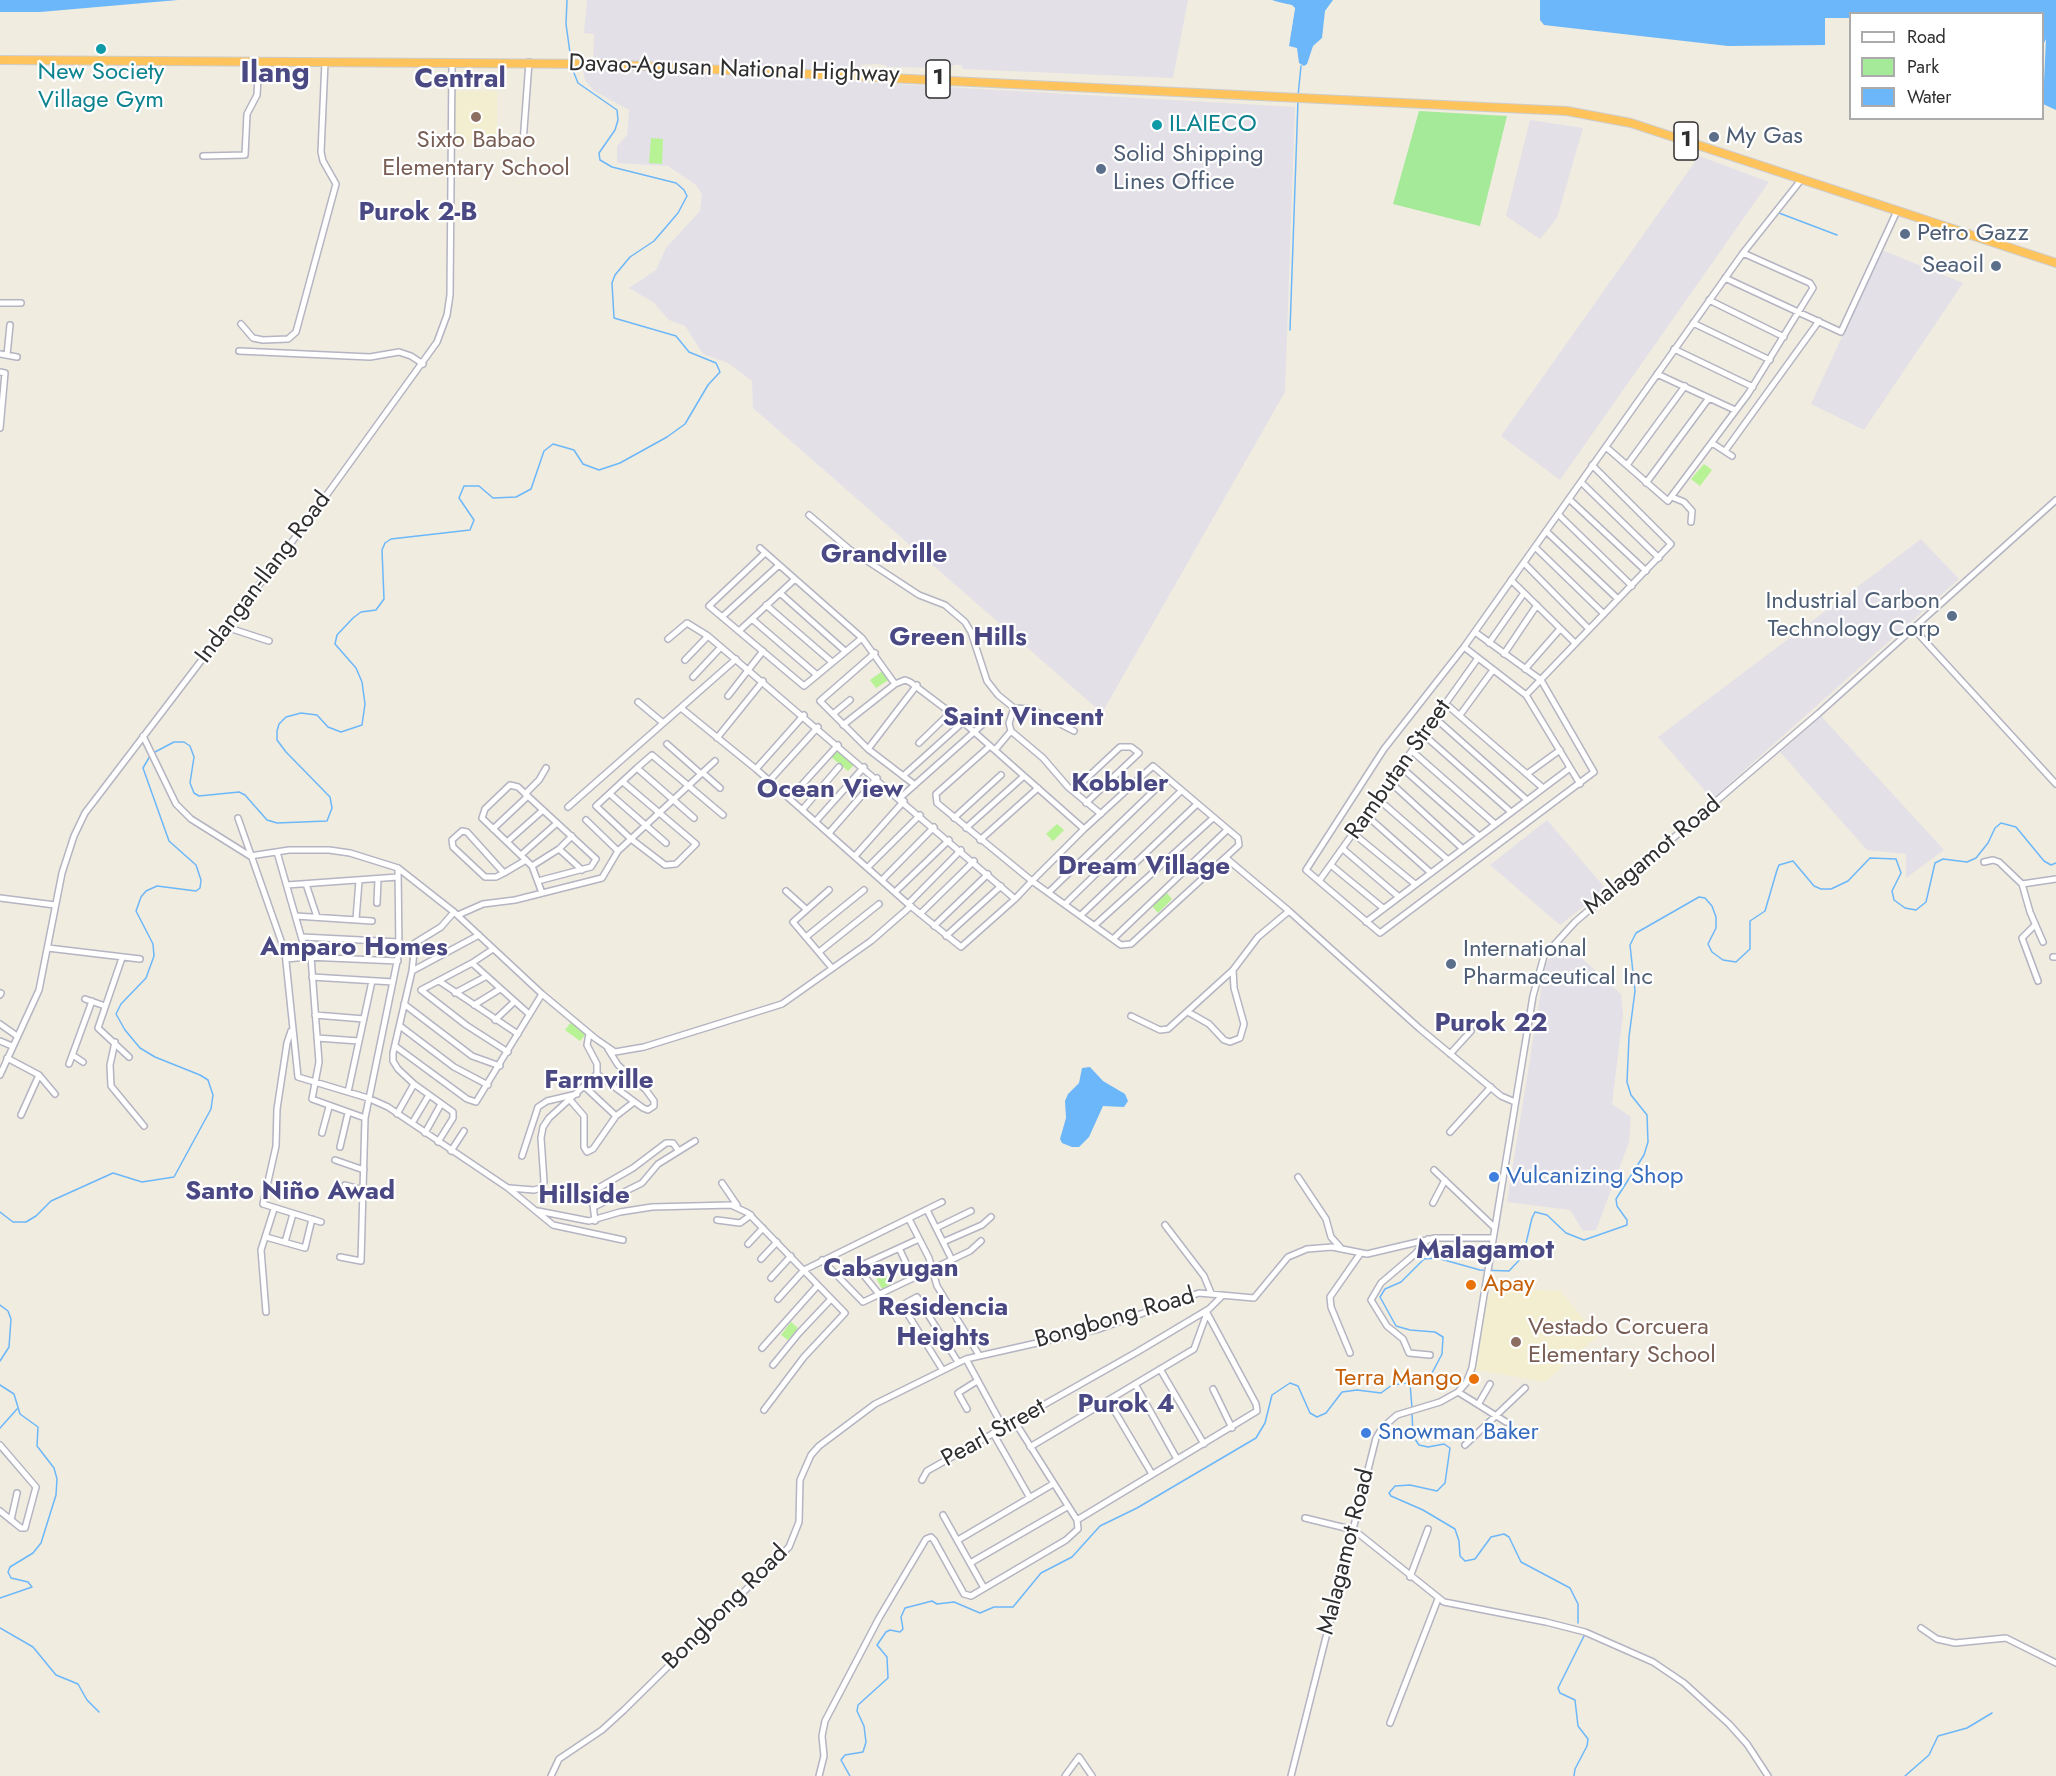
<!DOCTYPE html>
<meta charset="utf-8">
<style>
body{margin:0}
#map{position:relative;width:2056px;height:1776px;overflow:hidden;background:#f0ece0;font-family:Jost,sans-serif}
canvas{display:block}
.legend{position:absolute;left:1849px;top:12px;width:195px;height:108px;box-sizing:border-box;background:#fff;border:2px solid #ababab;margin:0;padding:8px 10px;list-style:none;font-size:18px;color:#2e2e2e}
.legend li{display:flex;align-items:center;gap:12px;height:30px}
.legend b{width:30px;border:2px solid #ababab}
</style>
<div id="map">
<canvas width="2056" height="1776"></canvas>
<ul class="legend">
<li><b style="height:8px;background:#fff"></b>Road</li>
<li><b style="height:16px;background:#a4ea99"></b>Park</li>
<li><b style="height:16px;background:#6cb7f9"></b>Water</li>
</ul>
</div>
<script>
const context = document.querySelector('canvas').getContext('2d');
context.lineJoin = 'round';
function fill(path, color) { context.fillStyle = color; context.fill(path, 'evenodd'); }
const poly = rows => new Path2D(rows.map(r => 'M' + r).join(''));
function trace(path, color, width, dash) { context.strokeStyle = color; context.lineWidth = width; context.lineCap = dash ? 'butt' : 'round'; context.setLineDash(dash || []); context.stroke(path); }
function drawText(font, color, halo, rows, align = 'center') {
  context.font = font + ' Jost,sans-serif'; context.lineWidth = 4.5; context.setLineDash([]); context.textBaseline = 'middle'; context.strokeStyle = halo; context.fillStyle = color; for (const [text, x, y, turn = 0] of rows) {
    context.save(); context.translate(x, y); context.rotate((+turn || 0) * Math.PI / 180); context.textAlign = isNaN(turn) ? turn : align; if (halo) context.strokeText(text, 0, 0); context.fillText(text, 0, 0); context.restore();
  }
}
const industrial = poly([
 [587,0,1188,0,1173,78,963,69,961,65,954,65,951,68,886,67,886,65,876,64,861,65,860,82,1295,107,1285,392,1102,713,753,408,752,381,728,363,703,354,685,326,669,320,653,302,629,288,656,270,666,248,700,211,702,195,696,185,668,166,617,163,617,146,627,135,629,110,594,91,585,80,583,70,593,70,594,34,584,33],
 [1530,120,1583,128,1557,218,1540,239,1506,216],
 [1699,156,1769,182,1560,480,1501,436],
 [1882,250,1963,283,1864,430,1811,404],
 [1921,539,1959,579,1712,799,1658,737],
 [1821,716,1944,850,1906,878,1906,854,1867,850,1780,752],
 [1547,820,1606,889,1560,925,1490,865],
 [1562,940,1621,994,1623,1015,1612,1104,1631,1117,1629,1142,1596,1230,1583,1231,1570,1210,1507,1202,1545,965]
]);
const education = poly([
 [455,91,497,91,497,143,454,143],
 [1495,1288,1560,1291,1598,1336,1545,1382,1476,1370,1486,1300]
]);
const green = poly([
 [1419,111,1507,116,1480,226,1393,204]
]);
const pitch = poly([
 [651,138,663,139,662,164,649,163],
 [1704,464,1712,470,1700,486,1691,479],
 [884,670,890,679,876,688,870,680],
 [838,748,856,763,848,771,831,757],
 [1057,824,1064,830,1053,841,1046,834],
 [1166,892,1172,899,1158,913,1152,906],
 [571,1022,586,1034,580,1041,565,1030],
 [881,1265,891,1284,882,1289,872,1270],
 [791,1322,798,1328,788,1340,781,1335]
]);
const water = poly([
 [0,0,178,0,40,12,0,12],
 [1272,0,1333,0,1325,11,1322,38,1313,46,1307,64,1304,66,1299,63,1297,48,1289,46,1295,8],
 [1540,0,2056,0,2056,110,2043,104,2046,39,2043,45,2042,14,1850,14,1850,18,1825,18,1825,45,1728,46,1544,25,1540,20],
 [1090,1067,1103,1081,1125,1094,1128,1101,1124,1107,1103,1106,1089,1137,1079,1147,1072,1147,1062,1143,1060,1139,1066,1118,1065,1101,1068,1094,1079,1083,1082,1068]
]);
const pier = poly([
 [1269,0,1292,5,1295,8,1288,49,1286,45,1292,9]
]);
const stream = poly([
 [567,0,566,24,571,60],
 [1298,96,1301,66],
 [1779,213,1837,235],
 [1290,330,1298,100],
 [155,752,174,742,184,742,190,746,194,757,190,783,194,793,199,796,239,792,245,795,267,820,277,823,327,821,332,808,330,797,286,752,277,740,277,731,279,724,286,717,301,713,317,715,328,727,341,732,362,725,365,704,362,682,356,668,335,644,337,635,353,618,361,612,376,610,384,599,382,550,385,543,391,539,470,530,474,520,459,498,464,486,479,486,493,498,516,497,531,489,544,451,553,444,574,450,583,464,599,470,620,463,667,437,685,424,708,385,720,372,716,363,689,352,676,336,614,318,612,283,615,275,630,257,654,241,678,213,687,196,684,190,676,183,612,167,600,160,599,153,615,130,618,120,617,110,578,83,572,68],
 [0,1212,13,1222,26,1222,36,1216,51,1201,113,1173,142,1182,174,1177,211,1109,213,1095,208,1080,200,1075,155,1057,140,1048,125,1030,116,1014,121,1004,146,978,154,956,153,944,136,911,141,897,146,891,157,886,196,891,200,888,201,880,196,865,169,841,143,768,150,756],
 [0,1305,8,1311,11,1319,9,1347,0,1361],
 [1410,1383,1412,1408],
 [0,1385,14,1394,20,1414,38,1427,37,1446,54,1468,57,1479,56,1495,41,1543,33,1553,10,1567,8,1572,11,1578,28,1582,32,1587,0,1598],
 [1412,1413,1413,1436,1419,1445,1428,1447,1444,1444,1450,1448,1445,1483,1437,1491,1410,1485,1395,1486,1389,1493,1391,1496,1423,1510,1455,1529,1459,1541,1460,1556,1465,1561,1475,1559,1491,1537,1504,1534,1509,1537,1521,1562,1570,1588,1578,1604,1578,1623],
 [0,1428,17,1409],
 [0,1628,33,1647,56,1675,78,1684,87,1700,99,1712],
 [850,1776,841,1760,845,1755,863,1752,866,1742,864,1726,857,1711,858,1705,888,1678,887,1657,877,1645,886,1632,890,1630,900,1632,903,1629,901,1617,905,1608,932,1601,937,1604,954,1602,980,1613,994,1607,1013,1607,1041,1573,1072,1557,1100,1526,1137,1508,1256,1438,1265,1423,1272,1395,1290,1383,1298,1386,1310,1413,1317,1417,1326,1413,1342,1392,1357,1390,1381,1393,1392,1385,1415,1382,1431,1375,1442,1354,1443,1337,1435,1332,1410,1330,1396,1326,1380,1297,1385,1289,1401,1282,1424,1259,1437,1258,1480,1270,1509,1271,1523,1256,1532,1218,1535,1212,1547,1215,1566,1233,1584,1240,1627,1225,1627,1220,1617,1206,1616,1199,1644,1155,1648,1142,1647,1115,1631,1095,1627,1082,1629,1037,1635,991,1630,945,1636,933,1699,897,1705,898,1712,906,1716,917,1716,928,1708,944,1712,952,1723,960,1736,962,1750,949,1750,921,1765,911,1777,870,1779,865,1793,861,1814,886,1821,889,1831,889,1848,881,1870,858,1896,859,1901,873,1892,891,1894,900,1905,908,1916,910,1926,902,1935,863,1943,859,1967,862,1976,858,1988,843,1995,828,2001,823,2016,827,2044,861,2051,865,2056,863],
 [1574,1776,1575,1769,1587,1746,1588,1739,1578,1726,1575,1700,1560,1693,1558,1688,1584,1636],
 [1905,1776,1929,1755,1938,1736,1967,1728,1992,1713]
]);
const minor = poly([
 [523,143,529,62],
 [203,156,245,155,247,114,257,95,259,61],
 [1725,278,1841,332,1897,211],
 [1709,300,1784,337],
 [0,303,21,303],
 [1693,323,1770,360],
 [241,324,253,338,263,340,288,339,296,332,336,184,323,161,321,152,325,62],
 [1674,349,1753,387],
 [239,351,370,357,399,352,411,356,423,364],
 [0,354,17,357],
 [7,355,10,325],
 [0,372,5,373,0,428],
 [1657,374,1735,410],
 [1712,443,1732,456],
 [1606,447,1668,501,1748,394,1813,288,1810,283,1743,253],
 [1725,451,1819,321],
 [1627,465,1685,386],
 [1581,482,1659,558],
 [1646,483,1709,398],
 [1672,497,1684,502,1692,511,1691,522],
 [1569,499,1646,571],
 [1558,514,1632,586],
 [809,515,849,549,919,595,945,605,965,622,971,632,987,681,998,695,1014,708,1031,709,1074,731],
 [1546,531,1618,599],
 [1535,547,1604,614],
 [760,548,862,638,895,684],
 [765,553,709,606,804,686,862,638],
 [1524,563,1589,629],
 [1511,580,1575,643],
 [780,593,845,651],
 [766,605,832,662],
 [722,617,779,565],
 [752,619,817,675],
 [226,627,269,641],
 [1913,628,2056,784],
 [739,631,795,579],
 [1475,632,1541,680,1594,772,1380,933,1306,870,1384,749,1464,647,1743,253,1801,180],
 [668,639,687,623,708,636,1015,899],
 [1489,643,1524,593],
 [1464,647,1526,695,1580,784],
 [875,653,820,701,868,749,915,785],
 [1504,654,1537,605],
 [685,660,708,636],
 [1525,669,1560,629],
 [693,677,721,647],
 [1526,695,1671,544,1592,465],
 [728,696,763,651],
 [638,702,662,722],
 [1446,704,1543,788],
 [681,708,756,769,908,904,961,947,1015,899,1032,881,1084,829,1153,766,1238,838,1239,845,1131,944,1121,945,1032,881,937,803,936,794,990,746],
 [1014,708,1009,723,1011,731,1043,758,1068,787,1101,814],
 [833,714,850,700],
 [1460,715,1493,670],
 [1435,718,1527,800],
 [843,725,895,684,905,680,910,682,963,722,1084,829],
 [1424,735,1511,812],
 [143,736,176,804,191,819,250,856,289,850,329,850,350,853,398,868,454,912,542,994,596,1039,615,1052,644,1047,782,1004,871,941,911,906],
 [717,738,763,681],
 [919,743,951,712],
 [667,744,701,774],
 [868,749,917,685],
 [995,750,1011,731],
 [1412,751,1495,824],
 [1401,767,1479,836],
 [637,768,694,818],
 [756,769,804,715],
 [703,773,720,788],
 [1527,774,1560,750],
 [903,776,963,722],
 [770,780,818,727],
 [623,782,696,844,676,864,665,865,631,839,596,806,637,768,652,755,723,815],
 [1390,782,1463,849],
 [1073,791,1120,747,1131,747,1139,753,1086,803],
 [525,794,539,780,546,768],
 [610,794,666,843],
 [790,798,838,745],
 [900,798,992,716],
 [1378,799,1448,860],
 [568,807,736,659],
 [803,809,839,767],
 [1366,815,1431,873],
 [238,818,285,952,298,1077,368,1098,388,1107,508,1188,553,1225,623,1240],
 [954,818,1001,775],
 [586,820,618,851],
 [816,821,864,767],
 [966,828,1024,776],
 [493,829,528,796],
 [829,833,877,778],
 [1354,834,1415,884],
 [980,840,1038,788],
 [507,842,543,810],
 [559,849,582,870],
 [1343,849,1399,897],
 [277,852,307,957],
 [521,855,557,823],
 [855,856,904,801],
 [1226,858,1289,911,1419,1028,1501,1096,1515,1102],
 [1984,862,1993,860,1999,862,2022,884,2056,879],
 [532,866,559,849,572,836],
 [1332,866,1383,908],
 [868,867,920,815],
 [504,873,467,832,462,831,452,840,453,847,485,877,496,877,504,873,526,860],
 [882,880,934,827],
 [538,881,591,867,596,859,518,787,510,785,485,809,482,818,532,866,542,893],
 [1319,881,1478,658],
 [306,884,317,917],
 [2022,884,2030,912,2043,942],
 [287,885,398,877],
 [829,890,793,922,832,968],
 [786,891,806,909],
 [895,892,949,840],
 [1049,892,1167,778],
 [0,898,55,905],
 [377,903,378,879],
 [908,904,961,850],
 [1065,904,1181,791],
 [920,914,974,861],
 [458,915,483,904,515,900,602,878,618,851,715,761],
 [1081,915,1196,805],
 [296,916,372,921],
 [356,919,359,881],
 [1366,922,1570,768],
 [1095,925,1212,819],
 [2035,925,2022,938,2038,981],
 [934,926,988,874],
 [946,936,1001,886],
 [302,937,399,942],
 [806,937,864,890],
 [1113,939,1227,830],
 [48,948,140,959],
 [493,949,472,963,421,990,466,1025,508,1052],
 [819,952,879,904],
 [311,957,319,1062,312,1099,365,1118],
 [2053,957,2056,957],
 [122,958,98,1028,129,1057],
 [286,959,307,957,398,961],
 [472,963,529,1014],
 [412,971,479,935],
 [312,977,393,982],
 [439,981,518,1034],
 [455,993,485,977],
 [0,995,1,993],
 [85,999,105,1006],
 [404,1004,472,1056,500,1066],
 [474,1005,500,989],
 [1188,1012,1209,1024,1224,1040,1230,1042,1240,1038,1244,1024,1234,988,1233,970],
 [315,1015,364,1019],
 [1131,1016,1160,1030,1168,1029,1233,970,1258,937,1289,911],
 [495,1020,514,1002],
 [0,1024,17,1036],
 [400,1026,454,1067,488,1085],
 [291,1031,287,1043,277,1109,276,1146,263,1204,321,1222],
 [317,1038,359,1041],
 [0,1041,12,1046],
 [115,1042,110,1065,111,1086,144,1126],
 [395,1046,467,1099,476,1102,542,994],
 [1450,1054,1471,1031],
 [74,1056,83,1062],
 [7,1058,39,1075,55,1094],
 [69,1064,92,1001],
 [597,1074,643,1108,648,1110,654,1106,654,1101,646,1090,618,1065,608,1049],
 [0,1075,39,990,62,873,74,836,85,813,310,518,437,342,447,315,450,295,452,63],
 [585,1087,616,1116],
 [348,1092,372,981],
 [571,1101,584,1116,584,1147,587,1152,593,1149,616,1116,634,1102],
 [397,1114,414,1084],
 [21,1115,39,1075],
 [414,1120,429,1095],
 [1450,1132,1491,1087],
 [322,1133,329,1107],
 [425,1133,441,1104],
 [438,1142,453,1118,453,1112,414,1084,398,1069,393,1061,393,1053,412,971,415,943,441,927,454,912],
 [340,1147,348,1113],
 [451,1151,464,1131],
 [522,1156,538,1107,547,1101,577,1094],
 [335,1160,364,1170],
 [1434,1170,1495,1228],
 [1298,1177,1326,1219,1331,1237,1340,1247],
 [722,1183,737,1205],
 [345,1185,363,1190],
 [509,1188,534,1190,541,1188,544,1182,541,1138,543,1127,549,1118,597,1074,597,1064,587,1045,589,1034],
 [1433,1203,1445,1180],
 [594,1207,642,1183,658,1164,695,1141],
 [927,1210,952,1260],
 [538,1211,589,1221,620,1212,652,1207,731,1205,748,1213,845,1313,804,1357,764,1410],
 [909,1219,929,1258,937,1286,979,1355],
 [717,1220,740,1223,751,1215],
 [595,1221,592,1196,595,1190,633,1168,666,1143,673,1143,678,1150],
 [1165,1225,1204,1276,1211,1293],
 [936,1228,971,1211],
 [266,1237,305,1248,312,1219],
 [1428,1239,1415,1254,1381,1283,1371,1300,1387,1326,1403,1339,1409,1353,1430,1355],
 [285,1242,293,1214],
 [943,1242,982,1225,991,1217],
 [748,1244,763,1228],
 [899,1248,913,1278],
 [340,1257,361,1261,365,1118,399,952,398,868],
 [761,1259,777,1242],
 [822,1260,863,1302,970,1251,981,1241],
 [857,1267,879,1294],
 [838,1276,919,1239],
 [771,1278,791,1256],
 [778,1299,804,1270,942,1202],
 [266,1312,261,1250,274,1209],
 [762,1348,818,1285],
 [1350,1353,1331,1307,1330,1297,1360,1254],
 [966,1359,1003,1427],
 [773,1365,799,1333,831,1299],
 [942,1369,902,1305,917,1297,958,1362],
 [1160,1369,1204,1444],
 [1135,1384,1177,1459],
 [1213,1389,1232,1428],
 [1458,1392,1506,1422],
 [1108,1400,1152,1474],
 [1479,1403,1490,1384],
 [967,1409,958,1393,977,1381],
 [993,1433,1030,1498],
 [0,1445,36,1487,25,1528,21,1528,0,1511],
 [1465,1445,1525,1388],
 [1030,1447,1194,1349,1207,1313],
 [922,1480,927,1471,1137,1352,1209,1309,1222,1296],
 [943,1515,984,1588],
 [1305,1518,1354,1530,1444,1602,1546,1622,1585,1632,1653,1662,1684,1683,1729,1724,1747,1744,1768,1776],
 [11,1520,17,1493],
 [1077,1520,1257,1411,1256,1404,1207,1313],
 [958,1540,1053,1484],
 [972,1562,1067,1507],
 [1410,1577,1428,1529],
 [1921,1628,1937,1639,1955,1643,2006,1638,2056,1663],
 [1390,1723,1438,1599],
 [551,1776,559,1759,602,1730,624,1710,789,1547,799,1522,800,1480,811,1455,819,1446,875,1404,966,1359,1099,1329,1199,1293,1254,1298,1288,1257,1307,1249,1332,1247,1367,1254,1435,1238,1493,1238],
 [819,1776,824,1756,822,1736,825,1721,879,1618,926,1539,931,1537,934,1540,964,1594,971,1596,1066,1540,1078,1529,1077,1520,1015,1422],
 [1065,1776,1079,1757,1092,1776],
 [1291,1776,1376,1438,1382,1428,1397,1415,1440,1402,1458,1392,1466,1383,1472,1368,1533,996,1544,956,1575,922,1819,713,2056,500]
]);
const highway = poly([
 [0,60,602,64,1567,111,1631,123,2056,263]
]);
const markers = [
 [101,49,6,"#0f9aa8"],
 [476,117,6,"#8d6e63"],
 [1157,125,6,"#0f9aa8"],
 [1714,137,6,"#5c6f8a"],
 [1101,169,6,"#5c6f8a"],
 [1905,234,6,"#5c6f8a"],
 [1996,266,6,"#5c6f8a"],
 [1952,616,6,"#5c6f8a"],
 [1451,964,6,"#5c6f8a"],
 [1494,1177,6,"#3f7fe0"],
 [1471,1285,6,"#e8710a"],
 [1516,1342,6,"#8d6e63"],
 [1474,1379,6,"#e8710a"],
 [1366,1433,6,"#3f7fe0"]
];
const shields = [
 [938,79,24],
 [1686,141,24]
];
const shieldNames = [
 ["1",938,79],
 ["1",1686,141]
];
const streetNames = [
 ["Davao-Agusan National Highway",734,70,2],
 ["Indangan-Ilang Road",264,578,-53],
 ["Rambutan Street",1399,770,-55],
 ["Malagamot Road",1653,856,-40],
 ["Bongbong Road",1115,1319,-16],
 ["Pearl Street",994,1434,-29],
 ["Malagamot Road",1347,1552,-76],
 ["Bongbong Road",726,1608,-45]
];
const cultureNames = [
 ["New Society",101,73],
 ["Village Gym",101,101],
 ["ILAIECO",1169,125,"left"]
];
const serviceNames = [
 ["My Gas",1726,137],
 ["Solid Shipping",1113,155],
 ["Lines Office",1113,183],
 ["Petro Gazz",1917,234],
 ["Seaoil",1984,266,"right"],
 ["Industrial Carbon",1940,602,"right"],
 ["Technology Corp",1940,630,"right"],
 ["International",1463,950],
 ["Pharmaceutical Inc",1463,978]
];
const educationNames = [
 ["Sixto Babao",476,141],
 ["Elementary School",476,169],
 ["Vestado Corcuera",1528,1328,"left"],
 ["Elementary School",1528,1356,"left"]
];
const shopNames = [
 ["Vulcanizing Shop",1506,1177],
 ["Snowman Baker",1378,1433]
];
const foodNames = [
 ["Apay",1483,1285],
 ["Terra Mango",1462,1379,"right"]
];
const neighbourhoodNames = [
 ["Purok 2-B",418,214],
 ["Grandville",884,556],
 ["Green Hills",958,639],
 ["Saint Vincent",1023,719],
 ["Kobbler",1120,785],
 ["Ocean View",830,791],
 ["Dream Village",1144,868],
 ["Amparo Homes",354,949],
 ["Purok 22",1491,1025],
 ["Farmville",599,1082],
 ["Santo Niño Awad",290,1193],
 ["Hillside",584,1197],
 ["Cabayugan",891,1270],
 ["Residencia",943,1309],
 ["Heights",943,1339],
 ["Purok 4",1126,1406]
];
const quarterNames = [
 ["Central",460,80],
 ["Malagamot",1485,1251]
];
const districtNames = [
 ["Ilang",275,75]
];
fill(industrial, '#e4e0e8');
fill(education, '#f2eecf');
fill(green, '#a4ea99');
fill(pitch, '#b7f294');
fill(water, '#6cb7f9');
fill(pier, '#f0ece0');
trace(stream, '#6cb7f9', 1.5);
trace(minor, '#b4b4c2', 8);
trace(highway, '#cdcdcd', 10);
trace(minor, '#fff', 5);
trace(highway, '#ffc35c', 8);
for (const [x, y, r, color] of markers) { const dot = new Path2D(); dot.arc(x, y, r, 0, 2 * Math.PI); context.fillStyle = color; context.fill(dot); trace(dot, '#fff', 2); }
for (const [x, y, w] of shields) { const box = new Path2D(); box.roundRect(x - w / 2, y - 19, w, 38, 4.5); context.fillStyle = '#fff'; context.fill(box); trace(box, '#2e2e2e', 1.5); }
drawText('bold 22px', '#2e2e2e', null, shieldNames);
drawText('24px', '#2e2e2e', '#fff', streetNames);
drawText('24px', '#0d838f', '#fff', cultureNames);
drawText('24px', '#4e5e75', '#fff', serviceNames, 'left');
drawText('24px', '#785e54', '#fff', educationNames);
drawText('24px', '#366cbe', '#fff', shopNames, 'left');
drawText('24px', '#c56008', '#fff', foodNames, 'left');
drawText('bold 26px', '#4b4984', '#fff', neighbourhoodNames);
drawText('bold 27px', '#4b4984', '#fff', quarterNames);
drawText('bold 30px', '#4b4984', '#fff', districtNames);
</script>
